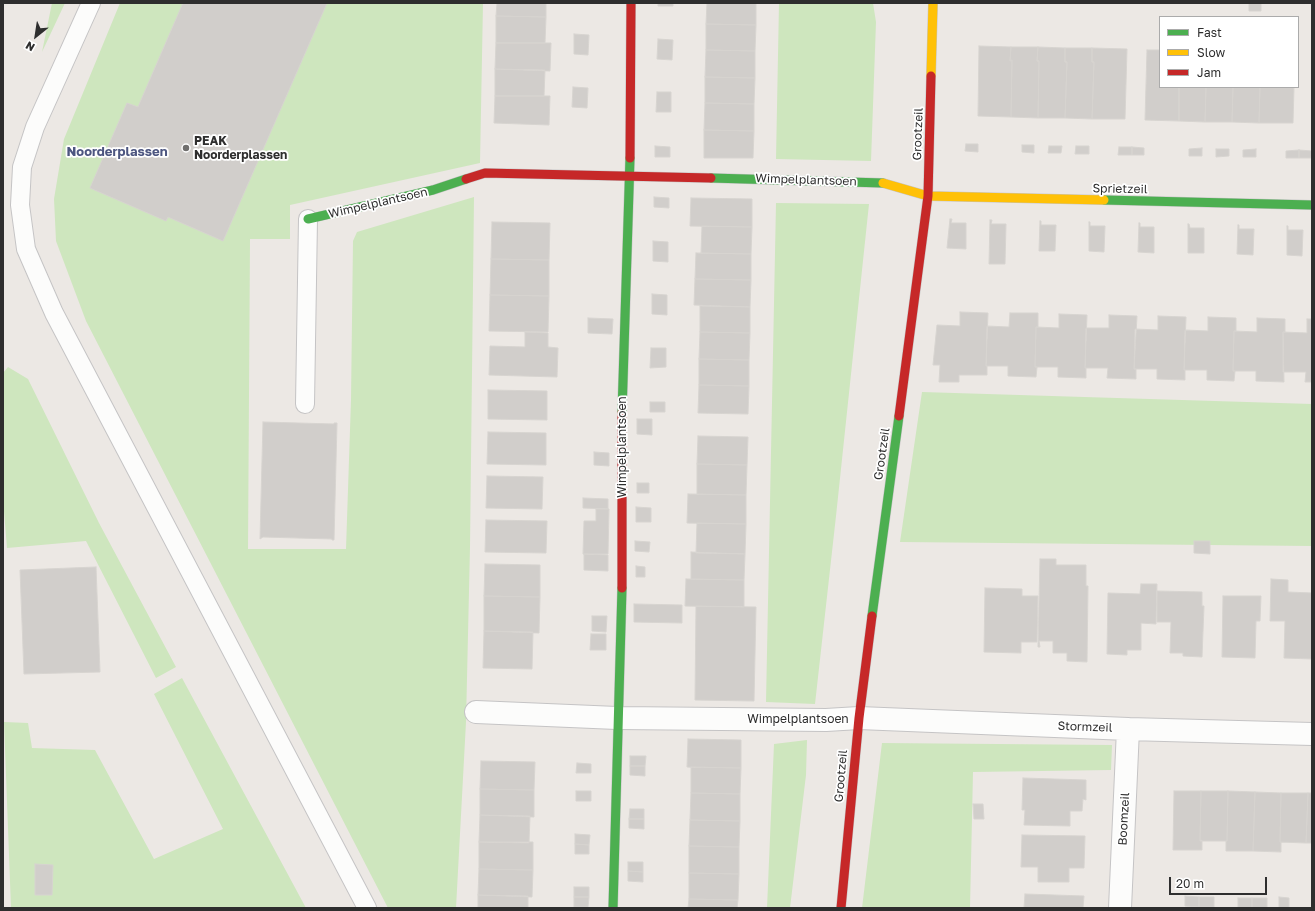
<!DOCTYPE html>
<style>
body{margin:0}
#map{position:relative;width:1315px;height:911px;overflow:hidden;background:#ece8e4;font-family:"Golos Text",sans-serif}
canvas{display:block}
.frame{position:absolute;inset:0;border:4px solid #2e2e2e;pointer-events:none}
.legend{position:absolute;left:1159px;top:16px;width:140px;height:72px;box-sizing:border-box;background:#fff;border:1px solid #ababab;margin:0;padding:5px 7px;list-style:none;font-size:12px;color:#2e2e2e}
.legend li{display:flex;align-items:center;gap:8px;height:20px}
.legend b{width:20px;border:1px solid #ababab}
.north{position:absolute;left:16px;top:16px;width:40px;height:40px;-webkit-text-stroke:3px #fff;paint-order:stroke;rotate:210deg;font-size:11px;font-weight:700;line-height:16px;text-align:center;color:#2e2e2e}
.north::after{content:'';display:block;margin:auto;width:14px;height:18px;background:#2e2e2e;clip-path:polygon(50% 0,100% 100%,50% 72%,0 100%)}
.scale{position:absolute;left:1169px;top:877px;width:98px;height:18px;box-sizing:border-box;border:2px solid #2e2e2e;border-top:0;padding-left:5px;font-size:12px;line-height:14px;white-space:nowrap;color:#2e2e2e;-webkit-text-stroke:3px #fff;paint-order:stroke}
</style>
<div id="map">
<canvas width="1315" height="911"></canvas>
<div class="frame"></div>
<ul class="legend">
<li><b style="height:5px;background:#4caf50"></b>Fast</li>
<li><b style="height:5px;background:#ffc107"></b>Slow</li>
<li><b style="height:5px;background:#c62828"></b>Jam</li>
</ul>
<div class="north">N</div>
<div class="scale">20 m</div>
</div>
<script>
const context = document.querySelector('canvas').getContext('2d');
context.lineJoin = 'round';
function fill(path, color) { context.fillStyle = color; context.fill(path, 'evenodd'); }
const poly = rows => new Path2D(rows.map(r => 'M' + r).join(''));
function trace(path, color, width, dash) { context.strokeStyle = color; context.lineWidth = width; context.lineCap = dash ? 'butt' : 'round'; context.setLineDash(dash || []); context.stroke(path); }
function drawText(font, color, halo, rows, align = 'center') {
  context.font = font + ' "Golos Text",sans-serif'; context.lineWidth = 3.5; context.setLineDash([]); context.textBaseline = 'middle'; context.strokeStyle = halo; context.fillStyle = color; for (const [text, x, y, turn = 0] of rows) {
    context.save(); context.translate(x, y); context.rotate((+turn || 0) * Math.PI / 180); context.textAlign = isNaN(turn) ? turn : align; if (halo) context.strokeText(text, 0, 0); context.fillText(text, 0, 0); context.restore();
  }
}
const green = poly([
 [52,3,65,3,42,52],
 [120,3,483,3,480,163,290,205,290,239,250,239,248,549,346,549,351,400,353,241,357,232,474,197,470,547,466,722,456,908,388,908,86,321,56,241,54,199,64,139],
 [779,3,873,3,876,22,871,161,776,159],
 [776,203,869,204,836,516,815,704,766,702],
 [8,367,28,379,99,523,176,667,156,678,86,541,7,548,3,499,3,373],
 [922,392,1312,404,1312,546,900,542],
 [182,678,306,908,11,908,4,722,28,723,32,748,95,750,154,859,223,829,154,694],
 [807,740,806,775,790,908,767,908,774,744],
 [882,743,1112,745,1111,770,973,772,970,908,862,908]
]);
const building = poly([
 [183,3,327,3,223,241,168,217,166,221,90,188,127,103,138,107,183,3],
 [497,3,546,3,546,17,496,16,497,3],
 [658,3,673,3,673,6,658,6,658,3],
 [707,3,756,3,756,25,706,24,707,3],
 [1249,3,1261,3,1261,11,1249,11,1249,3],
 [496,16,546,17,545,43,496,43,496,16],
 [706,24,756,25,755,51,706,50,706,24],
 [574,34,589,35,588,55,574,54,574,34],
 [658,39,673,40,672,60,657,59,658,39],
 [496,43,551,43,550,71,495,69,496,43],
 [979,46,1011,47,1010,61,1012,60,1011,117,978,116,979,46],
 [1011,47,1038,47,1037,61,1039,61,1038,118,1011,117,1012,60,1010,61,1011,47],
 [1038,47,1065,48,1065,62,1067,62,1065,118,1038,118,1039,61,1037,61,1038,47],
 [1065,48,1092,48,1092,62,1094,62,1092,119,1065,118,1067,62,1065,62,1065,48],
 [1092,48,1127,49,1125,119,1092,119,1094,62,1092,62,1092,48],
 [706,50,755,51,755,78,705,77,706,50],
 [1147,50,1160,50,1160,87,1179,87,1179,121,1145,120,1147,50],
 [495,69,545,70,544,96,495,96,495,69],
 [705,77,755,78,754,104,705,103,705,77],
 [573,87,588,88,587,108,572,107,573,87],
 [1179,87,1206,87,1205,122,1179,121,1179,87],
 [1206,87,1233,87,1232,122,1205,122,1206,87],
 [1233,87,1260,87,1259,123,1232,122,1233,87],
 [1260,87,1294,87,1293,123,1259,123,1260,87],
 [657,92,671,92,671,112,656,112,657,92],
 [495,96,550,96,549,125,494,123,495,96],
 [705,103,754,104,754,131,704,130,705,103],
 [704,130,754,131,753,158,704,158,704,130],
 [966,144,978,144,978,152,965,151,966,144],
 [1022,145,1034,145,1034,153,1022,152,1022,145],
 [655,146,670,147,670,157,655,157,655,146],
 [1049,146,1062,146,1061,153,1048,153,1049,146],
 [1076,146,1089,146,1089,154,1075,154,1076,146],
 [1119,147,1132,147,1132,155,1118,155,1119,147],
 [1132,147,1144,148,1144,155,1132,155,1132,147],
 [1202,148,1202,156,1189,156,1189,149,1202,148],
 [1216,149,1229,149,1229,156,1216,157,1216,149],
 [1256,149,1256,157,1243,157,1243,150,1256,149],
 [1299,150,1299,158,1286,158,1286,151,1299,150],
 [1299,150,1312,151,1311,158,1299,158,1299,150],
 [654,197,669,198,669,208,654,207,654,197],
 [691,198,752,199,752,227,690,226,691,198],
 [950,219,952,219,951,223,966,223,966,249,947,248,950,219],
 [990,220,992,220,991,224,1006,224,1005,264,989,264,990,220],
 [1040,221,1041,221,1041,225,1056,225,1055,251,1039,251,1040,221],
 [492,222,550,223,549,260,491,259,492,222],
 [1089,222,1090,222,1090,226,1105,226,1104,252,1089,251,1089,222],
 [1139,223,1140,223,1140,227,1154,227,1154,253,1138,252,1139,223],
 [1188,224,1189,224,1190,228,1204,228,1204,253,1188,253,1188,224],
 [1238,225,1239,225,1239,229,1254,229,1253,255,1237,254,1238,225],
 [702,226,752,227,751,254,701,253,702,226],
 [1287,226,1288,226,1288,230,1303,230,1302,256,1287,255,1287,226],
 [653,241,668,242,668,262,653,261,653,241],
 [696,253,751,254,751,280,695,279,696,253],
 [491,259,549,260,549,296,490,295,491,259],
 [695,279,751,280,750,307,694,305,695,279],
 [652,294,667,295,667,315,652,314,652,294],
 [490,295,549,296,548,332,489,331,490,295],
 [700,306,750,307,750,333,700,332,700,306],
 [960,312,988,313,986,366,987,366,987,375,959,375,959,382,939,382,940,365,933,365,937,325,960,326,960,312],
 [1010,313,1038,313,1038,327,1036,327,1035,367,1037,367,1036,377,1008,376,1008,366,986,366,987,326,1009,327,1010,313],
 [1059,314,1087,315,1085,368,1086,368,1086,378,1058,377,1058,367,1035,367,1036,327,1059,328,1059,314],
 [1109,315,1137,316,1134,369,1136,369,1136,379,1107,378,1108,368,1085,368,1086,328,1109,328,1109,315],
 [1158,316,1186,317,1184,370,1185,370,1185,380,1157,379,1157,369,1134,369,1135,329,1158,330,1158,316],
 [1208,317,1236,318,1236,331,1234,331,1233,371,1235,371,1234,381,1207,380,1207,370,1184,370,1185,330,1208,331,1208,317],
 [588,318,613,319,612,334,588,333,588,318],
 [1257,318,1285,319,1285,332,1283,332,1284,382,1256,381,1256,371,1233,371,1234,331,1257,332,1257,318],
 [1307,319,1312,319,1312,382,1305,382,1306,372,1283,372,1283,332,1307,333,1307,319],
 [525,332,548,333,548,347,558,348,557,377,489,375,490,346,525,347,525,332],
 [700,332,750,333,749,360,699,359,700,332],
 [651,348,666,348,666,367,650,368,651,348],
 [699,359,749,360,749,386,699,385,699,359],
 [699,385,749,386,748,414,698,413,699,385],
 [488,390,547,391,547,420,488,419,488,390],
 [650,402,665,402,665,412,650,412,650,402],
 [637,419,652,419,652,435,637,434,637,419],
 [263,422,334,424,334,423,337,423,334,540,332,540,332,539,263,537,260,539,263,422],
 [488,432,546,433,546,465,487,464,488,432],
 [698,436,748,437,747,465,697,464,698,436],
 [594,452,609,453,609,466,594,465,594,452],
 [697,464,747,465,746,495,697,494,697,464],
 [487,476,543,477,542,509,486,508,487,476],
 [637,483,649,483,649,493,637,493,637,483],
 [688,494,746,495,746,524,687,523,688,494],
 [583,498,608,499,608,509,583,508,583,498],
 [636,507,651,508,651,522,636,522,636,507],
 [596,509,609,509,608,554,583,554,584,521,596,521,596,509],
 [486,520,547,521,546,553,485,552,486,520],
 [697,523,746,524,745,554,696,553,697,523],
 [635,541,650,542,649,552,635,551,635,541],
 [1194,541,1210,541,1210,554,1194,553,1194,541],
 [691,552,745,554,744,580,691,579,691,552],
 [584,554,608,555,608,571,584,570,584,554],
 [1040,559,1056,559,1056,565,1086,565,1086,586,1088,586,1087,662,1067,661,1067,653,1053,653,1053,641,1039,641,1040,647,1038,647,1040,559],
 [485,564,540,565,540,597,484,596,485,564],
 [636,566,645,567,645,577,636,577,636,566],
 [96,567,100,672,24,674,20,570,96,567],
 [686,579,744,580,744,607,685,606,686,579],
 [1271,579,1288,580,1288,592,1312,593,1312,659,1284,658,1285,621,1270,621,1271,579],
 [1141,584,1157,584,1156,624,1141,623,1141,650,1127,650,1127,655,1107,654,1108,593,1140,594,1141,584],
 [985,588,1022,589,1022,596,1038,596,1037,642,1021,642,1021,653,984,652,985,588],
 [1157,591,1202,592,1202,606,1204,606,1202,657,1183,656,1183,653,1170,653,1171,622,1157,622,1157,591],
 [484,596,540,597,539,633,484,631,484,596],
 [1223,596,1261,596,1260,621,1256,621,1255,658,1222,657,1223,596],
 [634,604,682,605,682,623,634,622,634,604],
 [696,606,756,607,754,701,695,700,696,606],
 [592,616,607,616,606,632,592,631,592,616],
 [484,631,533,632,532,669,483,668,484,631],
 [591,634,606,634,606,650,590,650,591,634],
 [688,739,741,740,741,768,687,767,688,739],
 [630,756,646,756,645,766,630,766,630,756],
 [481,761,535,762,534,790,480,789,481,761],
 [577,763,591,764,591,773,576,773,577,763],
 [630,766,645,766,645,776,630,775,630,766],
 [691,767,741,768,740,794,691,793,691,767],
 [1023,778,1086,780,1086,800,1083,799,1082,811,1070,811,1070,826,1024,825,1025,810,1022,810,1023,778],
 [480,789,534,790,534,817,480,815,480,789],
 [576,791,591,791,591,801,576,801,576,791],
 [1174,791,1201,791,1200,841,1202,840,1202,850,1173,850,1174,791],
 [1201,791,1228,791,1227,841,1200,841,1201,791],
 [1228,791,1255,792,1253,851,1226,851,1226,841,1227,841,1228,791],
 [1255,792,1281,793,1280,842,1281,842,1281,852,1253,851,1255,792],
 [691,793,740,794,740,821,690,820,691,793],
 [1281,793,1308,793,1306,843,1280,842,1281,793],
 [1308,793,1312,793,1312,843,1306,843,1308,793],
 [973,804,983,804,984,819,974,819,973,804],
 [630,809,644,809,644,819,629,819,630,809],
 [480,815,530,816,529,843,479,842,480,815],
 [629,819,644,819,644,829,629,828,629,819],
 [690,820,740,821,739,847,689,846,690,820],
 [575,834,590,835,589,845,575,844,575,834],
 [1022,835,1085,836,1084,868,1069,868,1069,882,1038,882,1038,867,1021,867,1022,835],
 [479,842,533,842,533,870,479,869,479,842],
 [575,844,589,845,589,854,575,854,575,844],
 [689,846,739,847,739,874,689,873,689,846],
 [628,862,643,862,643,872,628,871,628,862],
 [35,864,53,865,52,895,35,895,35,864],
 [479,869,533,870,532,897,478,895,479,869],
 [628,871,643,872,643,882,628,881,628,871],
 [689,873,739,874,738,900,689,899,689,873],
 [574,887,589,887,589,897,574,897,574,887],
 [1025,894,1084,896,1083,908,1024,908,1025,894],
 [478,895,528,896,528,908,478,908,478,895],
 [1185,896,1199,897,1199,907,1185,906,1185,896],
 [574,897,589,897,588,907,574,907,574,897],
 [1199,897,1214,897,1214,907,1199,907,1199,897],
 [1279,897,1289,898,1289,908,1279,908,1279,897],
 [1238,898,1252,898,1252,908,1238,908,1238,898],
 [1252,898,1267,898,1267,908,1252,908,1252,898],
 [689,899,738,900,737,908,688,908,689,899]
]);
const lane = poly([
 [91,3,35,127,22,167,20,205,26,249,54,313,367,908],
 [305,404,308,219]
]);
const street = poly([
 [476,712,617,718,826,720,859,718,1128,729,1312,734],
 [1120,908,1128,729]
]);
const fast = poly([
 [711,178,883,183],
 [1104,200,1312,205],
 [308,219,433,190,466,179],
 [622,413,630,158],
 [872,616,899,416],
 [613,908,622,588]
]);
const slow = poly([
 [931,76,933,3],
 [883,183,928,196,1104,200]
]);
const jam = poly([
 [630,158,631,3],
 [466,179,485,173,711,178],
 [899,416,928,196,931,76],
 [622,588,622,413],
 [841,908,859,718,872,616]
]);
const markers = [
 [186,148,4,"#706f6e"]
];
const streetNames = [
 ["Grootzeil",918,134,-88],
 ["Wimpelplantsoen",806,180,2],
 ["Sprietzeil",1120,189,1],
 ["Wimpelplantsoen",378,203,-13],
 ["Wimpelplantsoen",622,447,-90],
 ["Grootzeil",882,454,-82],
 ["Wimpelplantsoen",798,719],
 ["Stormzeil",1085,727,2],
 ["Grootzeil",841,776,-85],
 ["Boomzeil",1124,819,-87]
];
const poiNames = [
 ["PEAK",194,141],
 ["Noorderplassen",194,155]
];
const neighbourhoodNames = [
 ["Noorderplassen",117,152]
];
fill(green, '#cee6be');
fill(building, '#d1cecb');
trace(building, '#d7d4d0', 1);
trace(lane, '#c5c4c5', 20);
trace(street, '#c5c4c5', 24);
trace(fast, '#c5c4c5', 10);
trace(slow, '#c5c4c5', 10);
trace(jam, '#c5c4c5', 10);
trace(lane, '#fcfcfb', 18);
trace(street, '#fcfcfb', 22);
trace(fast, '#4caf50', 9);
trace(slow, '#ffc107', 9);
trace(jam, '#c62828', 9);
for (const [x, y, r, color] of markers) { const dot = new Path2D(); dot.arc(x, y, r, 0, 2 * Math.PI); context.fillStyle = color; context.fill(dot); trace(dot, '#fff', 1.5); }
drawText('12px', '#2e2e2e', '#fff', streetNames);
drawText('bold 12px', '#2e2e2e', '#fff', poiNames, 'left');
drawText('bold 13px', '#4d5680', '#fff', neighbourhoodNames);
</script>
